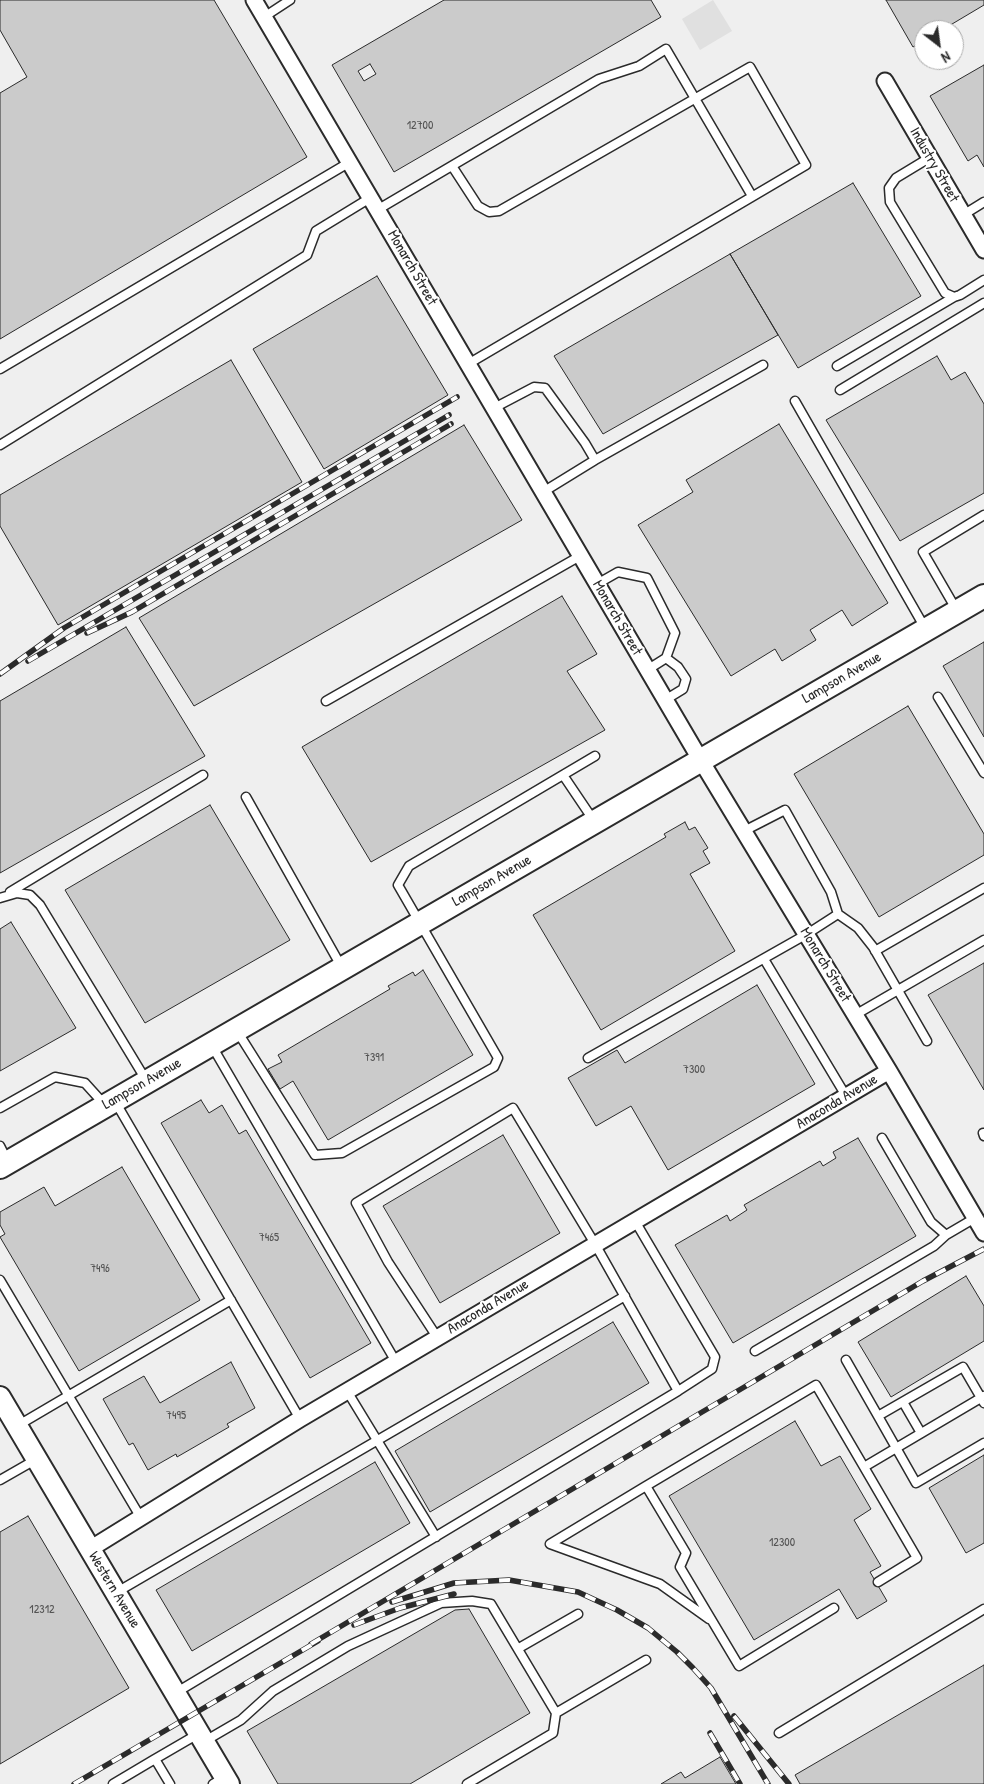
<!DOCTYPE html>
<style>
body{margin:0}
#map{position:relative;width:984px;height:1784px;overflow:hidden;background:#fff;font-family:"Patrick Hand",sans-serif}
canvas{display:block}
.north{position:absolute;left:914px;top:20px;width:50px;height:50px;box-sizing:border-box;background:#fff;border:1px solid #aaa;border-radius:50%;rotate:150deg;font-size:14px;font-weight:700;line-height:20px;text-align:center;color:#2b2b2b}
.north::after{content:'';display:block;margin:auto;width:18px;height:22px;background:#2b2b2b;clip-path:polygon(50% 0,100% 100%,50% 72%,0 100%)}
</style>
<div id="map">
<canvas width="984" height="1784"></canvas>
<div class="north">N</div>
</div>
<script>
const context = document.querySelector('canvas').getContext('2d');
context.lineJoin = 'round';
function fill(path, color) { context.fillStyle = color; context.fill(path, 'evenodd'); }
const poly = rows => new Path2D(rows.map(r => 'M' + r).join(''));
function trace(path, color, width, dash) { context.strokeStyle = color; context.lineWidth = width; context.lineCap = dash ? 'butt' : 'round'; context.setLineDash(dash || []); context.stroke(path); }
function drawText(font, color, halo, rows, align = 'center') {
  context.font = font + ' "Patrick Hand",sans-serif'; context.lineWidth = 4; context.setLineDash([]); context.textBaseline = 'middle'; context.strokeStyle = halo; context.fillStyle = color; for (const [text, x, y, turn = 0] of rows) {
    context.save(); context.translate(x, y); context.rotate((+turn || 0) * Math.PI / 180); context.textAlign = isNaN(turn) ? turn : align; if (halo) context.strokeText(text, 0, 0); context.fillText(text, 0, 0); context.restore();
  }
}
const built = poly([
 [0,0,984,0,984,1784,0,1784],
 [924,30,954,30,954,60,924,60]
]);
const green = poly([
 [713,0,732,31,700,50,682,19]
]);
const building = poly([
 [0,0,214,0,307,157,0,339,0,93,27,77,0,30,0,0],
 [444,0,651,0,661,17,394,172,332,65,444,0],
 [370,64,376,74,364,81,358,71,370,64],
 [886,0,984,0,984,5,942,30,924,30,924,41,913,47,886,0],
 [984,65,984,167,977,155,968,161,930,96,984,65],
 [853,183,921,296,798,368,730,254,853,183],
 [730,254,778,335,603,434,554,356,730,254],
 [377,276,448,395,324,469,253,349,377,276],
 [937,356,951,380,965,372,984,404,984,493,900,541,826,420,937,356],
 [231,360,302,482,58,625,0,526,0,495,231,360],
 [779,424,888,603,852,626,842,610,810,630,816,640,782,661,775,649,731,676,638,525,693,492,686,480,779,424],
 [464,425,522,520,194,706,139,618,464,425],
 [562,596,597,654,567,671,605,730,371,862,302,747,562,596],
 [126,627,205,756,0,873,0,701,126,627],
 [984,642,984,737,943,666,984,642],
 [908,706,984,834,984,855,879,917,794,774,908,706],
 [210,805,290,940,145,1023,65,890,210,805],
 [685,822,689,830,695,827,708,848,703,851,710,863,690,874,735,951,601,1030,533,915,666,837,664,834,685,822],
 [11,922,76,1028,0,1071,0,929,11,922],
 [984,963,984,1090,928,995,984,963],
 [423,970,473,1055,328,1140,293,1081,280,1089,268,1069,282,1062,278,1055,390,989,388,986,413,972,415,976,423,970],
 [757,985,815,1084,668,1170,631,1106,596,1126,568,1078,617,1050,625,1063,757,985],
 [201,1100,209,1113,222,1105,239,1134,246,1130,371,1343,310,1378,161,1123,201,1100],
 [503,1135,560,1233,440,1303,383,1206,503,1135],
 [858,1138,916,1236,733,1343,675,1245,727,1215,730,1221,747,1210,744,1205,820,1161,823,1166,836,1158,833,1152,858,1138],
 [122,1167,200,1300,79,1371,0,1237,5,1234,0,1225,0,1212,44,1187,55,1206,122,1167],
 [966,1276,984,1306,984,1341,891,1397,858,1342,966,1276],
 [613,1322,649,1383,430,1512,395,1451,613,1322],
 [231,1362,255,1408,227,1424,229,1427,177,1457,176,1454,148,1470,133,1443,129,1445,103,1399,144,1376,160,1403,231,1362],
 [795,1421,821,1466,840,1456,871,1509,854,1520,881,1566,870,1572,887,1601,857,1619,839,1589,754,1640,669,1496,795,1421],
 [984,1455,984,1543,966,1553,929,1488,984,1455],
 [375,1462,410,1523,192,1651,156,1590,375,1462],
 [28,1516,129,1688,0,1764,0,1532,28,1516],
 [469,1609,530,1713,410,1784,278,1784,247,1731,455,1610,469,1609],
 [984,1665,984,1784,800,1784,795,1775,984,1665],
 [720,1757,736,1784,661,1784,681,1772,685,1778,720,1757]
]);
const service = poly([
 [264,17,290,0],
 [929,158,896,178,889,188,890,202,945,293,954,297,960,295,984,280],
 [452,166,478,206,489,212,499,211,750,67,806,165,468,364],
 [377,210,599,79,639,66,666,49,752,196],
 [963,215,984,202],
 [837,366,954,297],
 [0,369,350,162],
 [840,390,984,303],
 [795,401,925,628],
 [494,408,534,387,545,388,585,443,595,460,543,492],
 [0,445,307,255,316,231,370,198],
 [595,460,763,365],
 [597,584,618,572,647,578,675,633,666,658,647,670],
 [956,609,923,552,984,515],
 [938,697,984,773],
 [665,700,683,689,686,679,678,667,666,658],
 [326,701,580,556],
 [563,775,594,821],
 [246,797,341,966],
 [10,892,203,775],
 [0,898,17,893,30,895,40,905,146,1080],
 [838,914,858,928,873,947,927,1041],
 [875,951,984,888],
 [764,959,846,1096],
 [855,1015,984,940],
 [237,1031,315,1155,342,1153,494,1067,498,1058,398,885,409,866,595,756],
 [212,1046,396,1362],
 [588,1058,807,934,838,914,831,892,785,810,744,831],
 [116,1103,300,1419],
 [0,1108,55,1077,85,1083,104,1104],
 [983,1133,984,1136],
 [882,1138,931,1222,946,1235,975,1218],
 [0,1146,7,1160],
 [635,1221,715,1357,712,1369,678,1391],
 [0,1280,141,1518],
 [755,1351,934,1246,946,1235],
 [846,1360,878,1416],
 [347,1391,436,1537],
 [903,1402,921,1433],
 [984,1403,963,1367,878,1416,916,1483,984,1443],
 [17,1426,231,1300],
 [864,1467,917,1558,878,1582],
 [0,1480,35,1460],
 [646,1486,550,1544,660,1584,709,1619],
 [117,1592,625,1296],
 [834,1608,739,1666,680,1567,686,1553,646,1486,816,1385,864,1467,984,1396],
 [519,1648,578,1614],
 [177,1692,678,1391,595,1244,513,1108,356,1203,388,1262,437,1337],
 [556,1713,646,1660],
 [779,1733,984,1609],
 [205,1741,241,1720,273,1691,348,1646,441,1603,472,1601,491,1604,556,1713,553,1733,467,1784],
 [113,1784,155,1759],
 [170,1784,155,1759,198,1734],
 [213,1784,225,1777]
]);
const minor = poly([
 [254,0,700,759,889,1071,984,1233],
 [885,81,984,250],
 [90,1549,300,1419,889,1071]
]);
const tertiary = poly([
 [0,1397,229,1784]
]);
const secondary = poly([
 [0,1167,984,596]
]);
const rail = poly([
 [87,633,132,612,451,424],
 [28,661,449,415],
 [0,674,64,628,457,397],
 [392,1602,454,1583,509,1580,578,1592,617,1610,648,1628,677,1652,693,1668,711,1688,768,1784],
 [354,1625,400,1608,454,1594],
 [311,1644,923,1281,984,1249],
 [734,1716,789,1784],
 [710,1733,740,1784],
 [74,1784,318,1641]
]);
const numberNames = [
 ["12700",420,126],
 ["7391",374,1058],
 ["7300",694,1070],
 ["7465",269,1238],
 ["7496",100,1269],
 ["7495",176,1416],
 ["12300",782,1543],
 ["12312",42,1610]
];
const streetNames = [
 ["Industry Street",934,165,60],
 ["Monarch Street",412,268,60],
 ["Monarch Street",617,618,60],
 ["Lampson Avenue",842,678,-30],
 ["Lampson Avenue",492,881,-30],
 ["Monarch Street",825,965,59],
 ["Lampson Avenue",142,1084,-30],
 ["Anaconda Avenue",837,1102,-31],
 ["Anaconda Avenue",488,1307,-31],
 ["Western Avenue",114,1590,59]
];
fill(built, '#efefef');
fill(green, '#e0e0e0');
fill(building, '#cbcbcb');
trace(building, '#2b2b2b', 1);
trace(service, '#2b2b2b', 11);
trace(minor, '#2b2b2b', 19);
trace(tertiary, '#2b2b2b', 24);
trace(secondary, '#2b2b2b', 26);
trace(service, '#fff', 8);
trace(minor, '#fff', 15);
trace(tertiary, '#fff', 20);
trace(secondary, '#fff', 22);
trace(rail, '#2b2b2b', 5.5);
trace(rail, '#fff', 4, [11]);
drawText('12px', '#535353', null, numberNames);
drawText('15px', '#2b2b2b', '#fff', streetNames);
</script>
